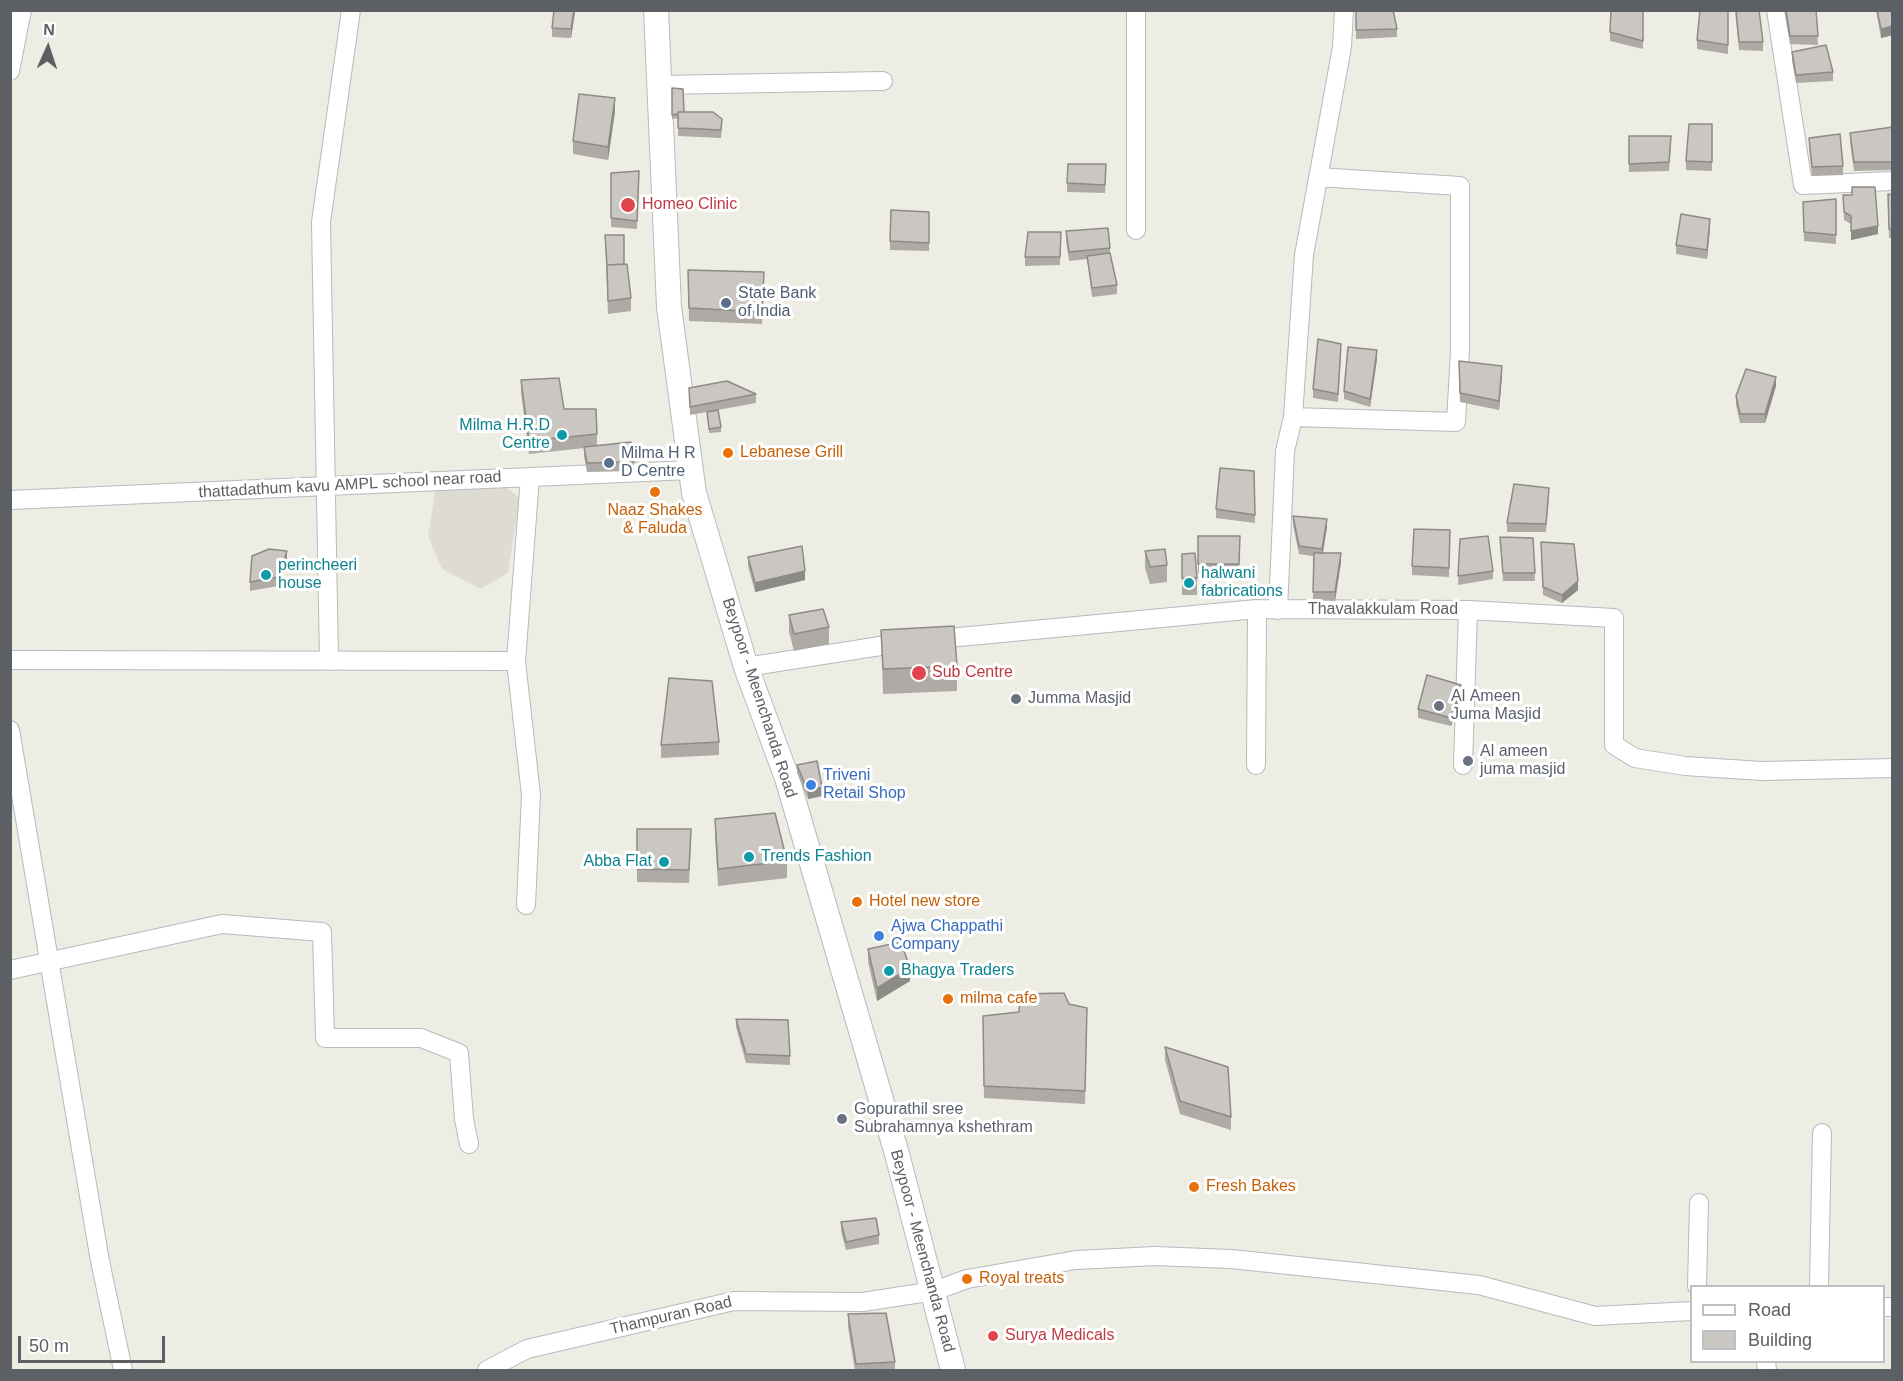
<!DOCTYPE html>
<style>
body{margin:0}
#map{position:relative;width:1903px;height:1381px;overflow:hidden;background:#eeede4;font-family:Arial,sans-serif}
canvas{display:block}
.frame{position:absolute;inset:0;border:12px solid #5c5f64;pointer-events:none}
.legend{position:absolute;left:1690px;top:1285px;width:195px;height:78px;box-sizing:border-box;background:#fff;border:2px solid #bebfc1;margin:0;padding:8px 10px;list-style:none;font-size:18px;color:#5c5f64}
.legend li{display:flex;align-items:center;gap:12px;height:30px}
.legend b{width:30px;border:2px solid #bebfc1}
.north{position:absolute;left:18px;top:18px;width:60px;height:60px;-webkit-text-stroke:4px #fff;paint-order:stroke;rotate:3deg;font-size:16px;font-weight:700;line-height:24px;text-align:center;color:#5c5f64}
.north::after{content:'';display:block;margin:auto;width:21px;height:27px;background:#5c5f64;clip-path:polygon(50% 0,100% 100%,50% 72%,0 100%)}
.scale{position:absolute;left:18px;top:1336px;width:147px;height:27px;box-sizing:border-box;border:3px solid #5c5f64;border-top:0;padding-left:8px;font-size:18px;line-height:21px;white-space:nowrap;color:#5c5f64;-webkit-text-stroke:4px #fff;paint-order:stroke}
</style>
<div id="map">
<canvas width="1903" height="1381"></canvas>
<div class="frame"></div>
<ul class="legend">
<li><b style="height:8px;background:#fff"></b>Road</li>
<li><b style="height:16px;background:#cac6c1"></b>Building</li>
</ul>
<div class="north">N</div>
<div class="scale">50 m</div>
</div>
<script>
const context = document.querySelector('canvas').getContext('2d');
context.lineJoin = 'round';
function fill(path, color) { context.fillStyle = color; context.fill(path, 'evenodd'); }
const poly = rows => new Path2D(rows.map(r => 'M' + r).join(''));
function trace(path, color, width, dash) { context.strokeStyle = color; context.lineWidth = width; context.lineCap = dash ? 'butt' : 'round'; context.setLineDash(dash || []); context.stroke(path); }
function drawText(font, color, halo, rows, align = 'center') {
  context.font = font + ' Arial,sans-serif'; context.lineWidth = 6; context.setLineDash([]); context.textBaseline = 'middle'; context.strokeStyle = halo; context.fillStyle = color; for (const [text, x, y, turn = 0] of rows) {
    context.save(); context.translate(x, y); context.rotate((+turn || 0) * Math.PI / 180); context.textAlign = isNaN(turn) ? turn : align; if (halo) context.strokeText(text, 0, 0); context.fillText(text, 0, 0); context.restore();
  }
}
const education = poly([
 [437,480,503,485,520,498,508,573,481,589,442,569,428,536]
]);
const minor = poly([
 [1136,10,1136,230],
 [1776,10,1803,185,1892,181],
 [10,71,22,10],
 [659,85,883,81],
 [1293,417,1456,422,1460,351,1460,186,1318,177],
 [10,500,690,470],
 [1278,610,1285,451,1293,417,1304,255,1342,47,1344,10],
 [10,660,516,661],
 [329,661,321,222,351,10],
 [746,667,906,642,1257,609,1468,610,1614,618,1614,745,1635,758,1685,766,1762,771,1892,768],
 [10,730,100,1261,123,1370],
 [1256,765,1257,609],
 [1463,765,1468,610],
 [526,905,531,795,516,661,530,477],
 [10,970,222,924,322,932,325,1038,421,1038,459,1053,464,1119,469,1144],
 [1697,1286,1699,1203],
 [1819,1286,1822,1133],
 [1884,1307,1892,1307],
 [1766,1362,1767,1370],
 [487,1370,527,1349,734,1301,863,1302,934,1291,967,1279,1076,1260,1155,1256,1231,1259,1479,1285,1595,1316,1692,1311]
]);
const secondary = poly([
 [656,10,669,307,694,493,746,667,787,778,897,1154,953,1370]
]);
const wall = poly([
 [575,10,571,38,552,37,552,28],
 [1356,10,1397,29,1397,37,1356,39],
 [1643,10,1643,49,1610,41,1610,32],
 [1728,10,1728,54,1697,49,1697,40],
 [1735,10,1763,42,1763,51,1739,50],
 [1784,10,1816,10,1818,45,1790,44],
 [1876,10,1893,10,1893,35,1881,38],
 [1792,52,1833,72,1833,81,1796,83,1792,61],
 [672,88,684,112,722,128,721,138,678,136,678,118,672,119],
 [615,111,608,160,573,154,573,141],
 [1712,124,1712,171,1686,170,1686,161],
 [1893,127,1893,170,1854,171,1850,142,1850,133],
 [1629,136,1671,144,1669,171,1629,172],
 [1809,138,1843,166,1843,175,1812,176,1809,146],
 [611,173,639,180,637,229,611,227],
 [1106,173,1105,193,1067,192,1067,183],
 [1852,187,1878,234,1851,240,1851,224,1844,220,1843,195,1852,195],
 [1888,194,1893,195,1893,238,1889,238],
 [1836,199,1836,244,1804,241,1803,202],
 [929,212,929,251,890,250,890,241],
 [1710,228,1707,259,1676,254,1676,245],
 [1066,231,1110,248,1110,253,1117,285,1117,294,1092,297,1087,259,1069,261,1066,240],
 [1061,232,1060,265,1025,266,1025,257],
 [605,235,624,264,631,298,631,311,608,314],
 [688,270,764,285,762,324,689,321],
 [1341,353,1338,402,1313,398,1313,389],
 [1377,359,1370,407,1344,399,1344,391],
 [1459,370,1502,375,1499,410,1460,402],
 [521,380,564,409,597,434,597,446,634,462,634,471,587,472,584,456,584,448,529,454,521,393],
 [1776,386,1765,423,1740,423,1736,405,1736,396],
 [689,388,756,394,756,403,690,415],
 [707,412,721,427,721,432,709,433],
 [1254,471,1255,523,1216,518,1216,509],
 [1549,497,1546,532,1507,532,1507,523],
 [1293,516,1327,527,1323,553,1341,562,1335,601,1313,600,1313,556,1299,554,1293,525],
 [1450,530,1449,577,1412,575,1412,566],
 [1198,536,1240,536,1239,573,1198,573],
 [1500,537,1533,538,1535,581,1503,581],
 [1460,539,1493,571,1493,579,1458,585],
 [1541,542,1578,590,1562,603,1543,595],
 [1145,551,1167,565,1167,582,1150,584,1145,568],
 [1182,554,1197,578,1197,595,1182,595],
 [748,557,805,580,755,592,748,566],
 [287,559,278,586,250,591,250,582],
 [789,615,829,627,829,644,794,651,789,632],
 [881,630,957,666,957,691,883,694],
 [1461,694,1451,726,1418,718,1418,709],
 [719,742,719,755,661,758,661,745],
 [797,765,822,796,808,799,797,773],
 [715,819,787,861,787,878,718,886,715,836],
 [637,829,691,842,689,883,637,882],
 [868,949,910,981,877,1001,868,962],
 [1069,1004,1087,1008,1085,1104,984,1098,983,1016,1019,1012],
 [736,1019,790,1056,790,1065,746,1063,736,1027],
 [1165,1047,1231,1117,1231,1130,1180,1114,1165,1060],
 [841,1222,879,1235,879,1244,846,1250,841,1231],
 [848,1314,895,1362,895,1371,855,1371,848,1327]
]);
const shadedWall = poly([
 [574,10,575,10,575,13,571,38,571,29],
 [1893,26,1893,35,1881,38,1881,29],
 [615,98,615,111,608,160,608,147],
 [1710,219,1710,228,1707,259,1707,250],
 [1878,226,1878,234,1851,240,1851,231],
 [1377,350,1377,359,1370,407,1370,399],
 [1502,366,1502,375,1499,410,1499,401],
 [1776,377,1776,386,1765,423,1765,414],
 [1327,519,1327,527,1322,557,1322,549],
 [287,551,287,559,278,586,278,577],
 [1341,553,1341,562,1335,601,1335,592],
 [805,571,805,580,755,592,755,583],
 [1578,581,1578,590,1562,603,1562,595],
 [1461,685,1461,694,1451,726,1451,718],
 [822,787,822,796,808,799,808,791],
 [910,968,910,981,877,1001,877,988]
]);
const building = poly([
 [554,10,574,10,571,29,552,28,554,10],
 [1356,10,1393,10,1397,29,1356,30,1356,10],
 [1611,10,1643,10,1643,41,1610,32,1611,10],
 [1700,10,1728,10,1728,45,1697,40,1700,10],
 [1736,10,1759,10,1763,42,1739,42,1736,10],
 [1786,10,1816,10,1818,36,1790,36,1786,10],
 [1877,10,1893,10,1893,26,1881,29,1877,10],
 [1826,45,1833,72,1796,75,1792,52,1826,45],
 [672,88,683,89,684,112,678,112,678,114,672,115,672,88],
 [579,94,615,98,608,147,573,141,579,94],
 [678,112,713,112,722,119,721,130,678,128,678,112],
 [1689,124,1712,124,1712,162,1686,161,1689,124],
 [1893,127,1893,162,1854,162,1850,133,1893,127],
 [1840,134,1843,166,1812,167,1809,138,1840,134],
 [1629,136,1671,136,1669,162,1629,164,1629,136],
 [1068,164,1106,164,1105,185,1067,183,1068,164],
 [639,171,637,221,611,218,611,173,639,171],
 [1852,187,1875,187,1878,226,1851,231,1851,216,1844,212,1843,195,1852,195,1852,187],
 [1888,194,1893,195,1893,229,1889,229,1888,194],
 [1836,199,1836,235,1804,232,1803,202,1836,199],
 [891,210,929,212,929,243,890,241,891,210],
 [1681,214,1710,219,1707,250,1676,245,1681,214],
 [1108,228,1110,248,1069,252,1066,231,1108,228],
 [1028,232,1061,232,1060,257,1025,257,1028,232],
 [605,235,624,235,624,264,607,265,605,235],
 [1110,253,1117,285,1092,288,1087,256,1110,253],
 [627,264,631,298,608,301,607,265,627,264],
 [688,270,764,272,762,312,689,308,688,270],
 [1318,339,1341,344,1338,394,1313,389,1318,339],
 [1348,347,1377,350,1370,399,1344,391,1348,347],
 [1459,361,1502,366,1499,401,1460,393,1459,361],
 [1746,369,1776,377,1765,414,1740,414,1736,396,1746,369],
 [559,378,564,409,596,409,597,434,529,441,521,380,559,378],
 [727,381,756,394,690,407,689,388,727,381],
 [718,410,721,427,709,429,707,412,718,410],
 [631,442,634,462,587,463,584,447,631,442],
 [1220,468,1254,471,1255,515,1216,509,1220,468],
 [1514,484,1549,488,1546,524,1507,523,1514,484],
 [1293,516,1327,519,1322,549,1299,546,1293,516],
 [1414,529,1450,530,1449,568,1412,566,1414,529],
 [1198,536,1240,536,1239,564,1198,564,1198,536],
 [1488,536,1493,571,1458,576,1460,539,1488,536],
 [1500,537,1533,538,1535,573,1503,573,1500,537],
 [1541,542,1574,544,1578,581,1562,595,1543,587,1541,542],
 [802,546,805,571,755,583,748,557,802,546],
 [269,549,287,551,278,577,250,582,252,556,269,549],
 [1165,549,1167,565,1150,567,1145,551,1165,549],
 [1195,553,1197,578,1182,578,1182,554,1195,553],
 [1314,553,1341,553,1335,592,1313,592,1314,553],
 [823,609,829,627,794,634,789,615,823,609],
 [954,626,957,666,883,669,881,630,954,626],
 [1427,675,1461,685,1451,718,1418,709,1427,675],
 [669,678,712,681,719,742,661,745,669,678],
 [817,761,822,787,808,791,797,765,817,761],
 [775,813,787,861,718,869,715,819,775,813],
 [637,829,691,829,689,870,637,869,637,829],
 [901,942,910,968,877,988,868,949,901,942],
 [1064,993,1069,1004,1087,1008,1085,1091,984,1086,983,1016,1019,1012,1020,994,1064,993],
 [736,1019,788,1020,790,1056,746,1054,736,1019],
 [1165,1047,1228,1067,1231,1117,1180,1101,1165,1047],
 [876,1218,879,1235,846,1242,841,1222,876,1218],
 [886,1313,895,1362,856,1364,848,1314,886,1313]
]);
const markers = [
 [628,205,8,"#e0444e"],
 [726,303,6,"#5c6f8a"],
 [562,435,6,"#0f9aa8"],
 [728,453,6,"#e8710a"],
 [609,463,6,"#5c6f8a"],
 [655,492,6,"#e8710a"],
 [266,575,6,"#0f9aa8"],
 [1189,583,6,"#0f9aa8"],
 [919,673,8,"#e0444e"],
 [1016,699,6,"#6b7280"],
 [1439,706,6,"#6b7280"],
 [1468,761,6,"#6b7280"],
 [811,785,6,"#3f7fe0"],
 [749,857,6,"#0f9aa8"],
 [664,862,6,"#0f9aa8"],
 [857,902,6,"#e8710a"],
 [879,936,6,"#3f7fe0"],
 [889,971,6,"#0f9aa8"],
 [948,999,6,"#e8710a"],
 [842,1119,6,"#6b7280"],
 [1194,1187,6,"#e8710a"],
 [967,1279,6,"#e8710a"],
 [993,1336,6,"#e0444e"]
];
const healthNames = [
 ["Homeo Clinic",642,205],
 ["Sub Centre",932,673],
 ["Surya Medicals",1005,1336]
];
const serviceNames = [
 ["State Bank",738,294],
 ["of India",738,312],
 ["Milma H R",621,454],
 ["D Centre",621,472]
];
const cultureNames = [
 ["Milma H.R.D",550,426,"right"],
 ["Centre",550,444,"right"],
 ["perincheeri",278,566],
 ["house",278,584],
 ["halwani",1201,574],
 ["fabrications",1201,592],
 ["Trends Fashion",761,857],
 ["Abba Flat",652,862,"right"],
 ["Bhagya Traders",901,971]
];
const foodNames = [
 ["Lebanese Grill",740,453],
 ["Naaz Shakes",655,511,"center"],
 ["& Faluda",655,529,"center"],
 ["Hotel new store",869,902],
 ["milma cafe",960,999],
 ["Fresh Bakes",1206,1187],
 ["Royal treats",979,1279]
];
const streetNames = [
 ["thattadathum kavu AMPL school near road",350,485,-3],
 ["Thavalakkulam Road",1383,610],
 ["Beypoor - Meenchanda Road",759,698,72],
 ["Beypoor - Meenchanda Road",922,1251,75],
 ["Thampuran Road",671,1316,-13]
];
const worshipNames = [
 ["Al Ameen",1451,697],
 ["Juma Masjid",1451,715],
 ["Jumma Masjid",1028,699],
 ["Al ameen",1480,752],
 ["juma masjid",1480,770],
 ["Gopurathil sree",854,1110],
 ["Subrahamnya kshethram",854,1128]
];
const shopNames = [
 ["Triveni",823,776],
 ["Retail Shop",823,794],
 ["Ajwa Chappathi",891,927],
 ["Company",891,945]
];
fill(education, '#dedcd2');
trace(minor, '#b6b9be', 20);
trace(secondary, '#b7bac0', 26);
trace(minor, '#fff', 18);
trace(secondary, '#fff', 24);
fill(wall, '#aeaaa6');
fill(shadedWall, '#8d8b87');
fill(building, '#cac6c1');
trace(building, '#8d8b87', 1.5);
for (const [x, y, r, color] of markers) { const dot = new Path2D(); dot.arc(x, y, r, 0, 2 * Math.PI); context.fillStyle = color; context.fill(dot); trace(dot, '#fff', 2); }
drawText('16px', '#be3a42', '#fff', healthNames, 'left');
drawText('16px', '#4e5e75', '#fff', serviceNames, 'left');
drawText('16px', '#0d838f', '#fff', cultureNames, 'left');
drawText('16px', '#c56008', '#fff', foodNames, 'left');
drawText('16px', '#5c5f64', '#fff', streetNames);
drawText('16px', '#5b616d', '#fff', worshipNames, 'left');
drawText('16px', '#366cbe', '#fff', shopNames, 'left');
</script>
